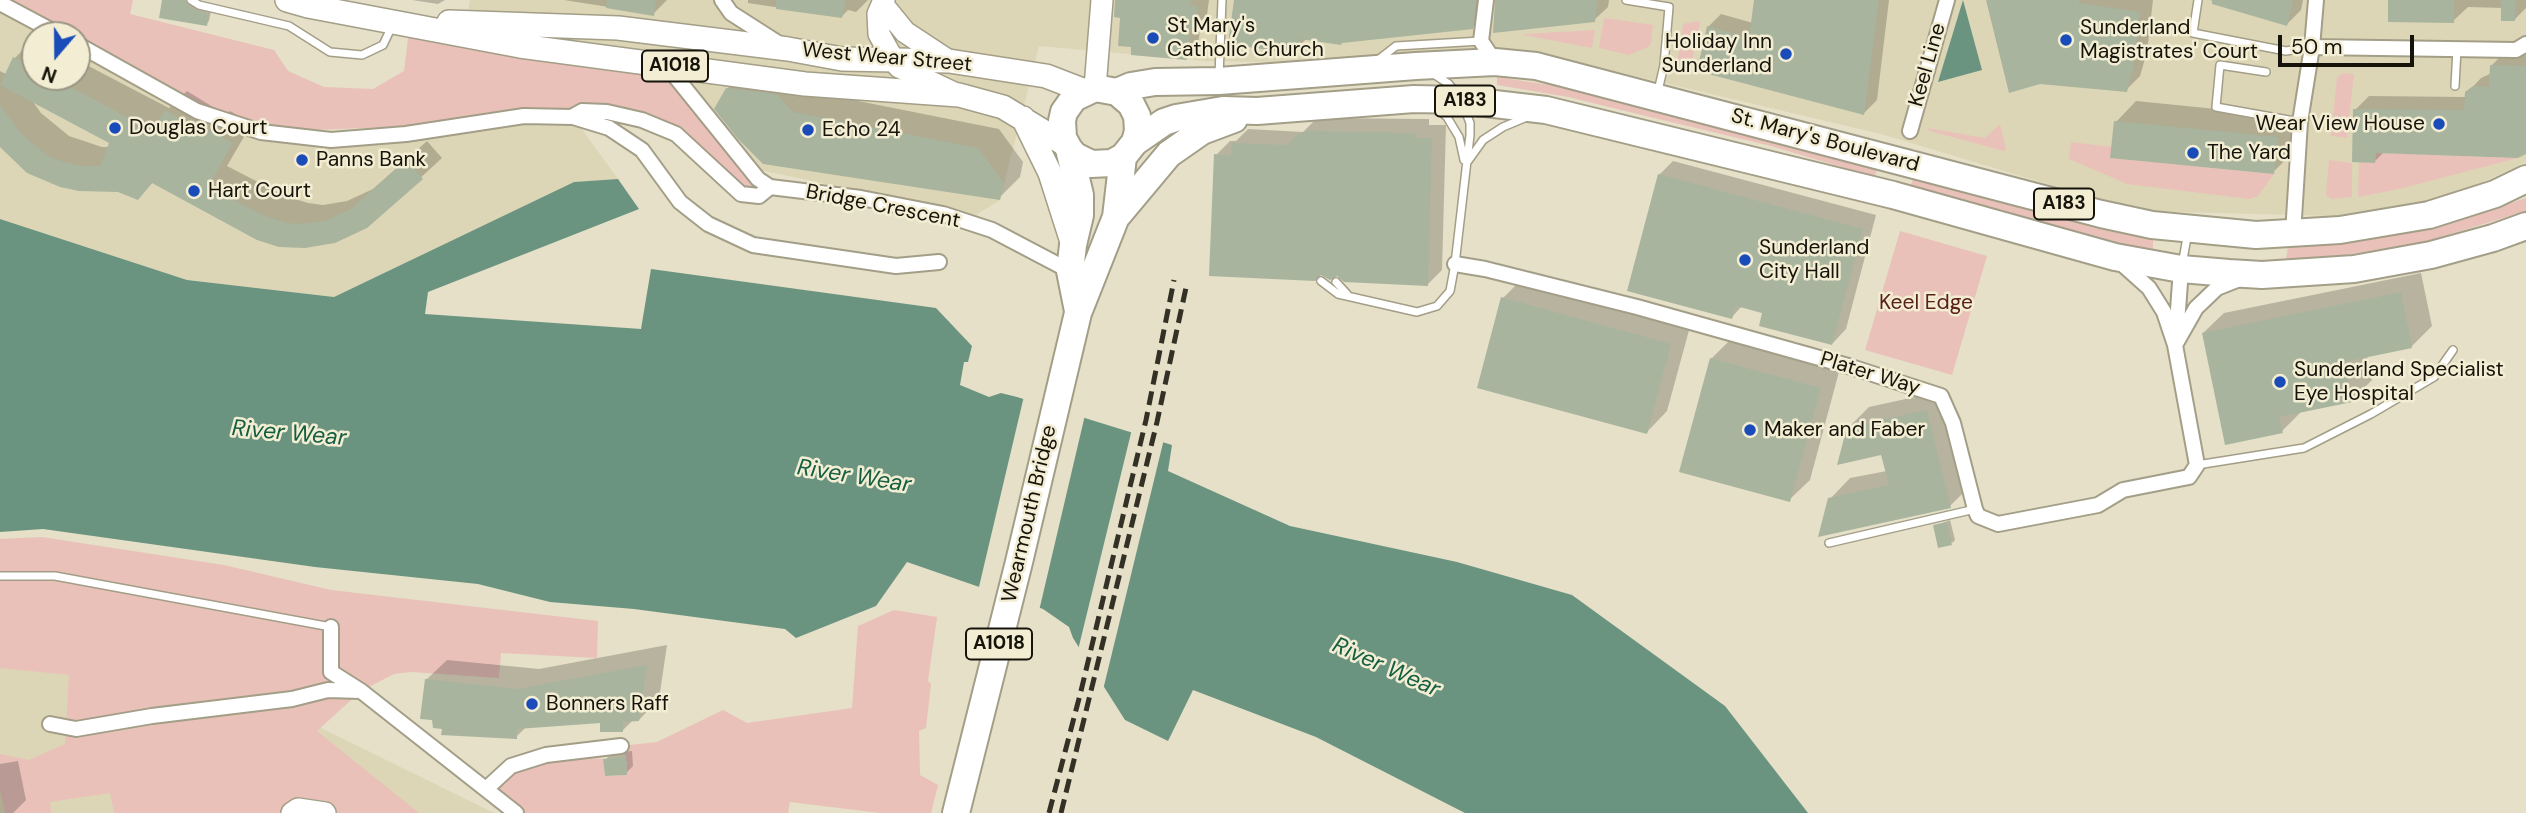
<!DOCTYPE html>
<style>
body{margin:0}
#map{position:relative;width:2526px;height:813px;overflow:hidden;background:#e5e0c7;font-family:"DM Sans",sans-serif}
canvas{display:block}
.north{position:absolute;left:21px;top:21px;width:70px;height:70px;box-sizing:border-box;background:#f2edd3;border:2px solid #9a9683;border-radius:50%;rotate:200deg;font-size:19px;font-weight:700;line-height:28px;text-align:center;color:#15130a}
.north::after{content:'';display:block;margin:auto;width:24px;height:32px;background:#194cb8;clip-path:polygon(50% 0,100% 100%,50% 72%,0 100%)}
.scale{position:absolute;left:2278px;top:35px;width:136px;height:32px;box-sizing:border-box;border:4px solid #15130a;border-top:0;padding-left:9px;font-size:21px;line-height:24px;white-space:nowrap;color:#15130a;-webkit-text-stroke:5px #f2edd3;paint-order:stroke}
</style>
<div id="map">
<canvas width="2526" height="813"></canvas>
<div class="north">N</div>
<div class="scale">50 m</div>
</div>
<script>
const context = document.querySelector('canvas').getContext('2d');
context.lineJoin = 'round';
function fill(path, color) { context.fillStyle = color; context.fill(path, 'evenodd'); }
const poly = rows => new Path2D(rows.map(r => 'M' + r).join(''));
function trace(path, color, width, dash) { context.strokeStyle = color; context.lineWidth = width; context.lineCap = dash ? 'butt' : 'round'; context.setLineDash(dash || []); context.stroke(path); }
function drawText(font, color, halo, rows, align = 'center') {
  context.font = font + ' "DM Sans",sans-serif'; context.lineWidth = 5; context.setLineDash([]); context.textBaseline = 'middle'; context.strokeStyle = halo; context.fillStyle = color; for (const [text, x, y, turn = 0] of rows) {
    context.save(); context.translate(x, y); context.rotate((+turn || 0) * Math.PI / 180); context.textAlign = isNaN(turn) ? turn : align; if (halo) context.strokeText(text, 0, 0); context.fillText(text, 0, 0); context.restore();
  }
}
const built = poly([
 [470,0,2526,0,2526,162,2451,197,2336,216,2137,211,1881,134,1605,69,1206,61,1039,46,1000,200,976,215,769,172,732,166,653,88,461,61],
 [0,3,60,35,35,35,35,77,77,77,77,44,331,140,573,117,618,179,574,182,334,297,187,280,0,219],
 [0,570,494,813,0,813]
]);
const green = poly([
 [0,0,133,0,130,14,274,50,288,71,324,87,373,89,404,71,408,38,520,46,666,65,770,187,750,197,685,141,607,112,468,124,261,132,197,111,77,44,77,35,60,35],
 [1604,18,1653,25,1651,43,1648,47,1629,55,1599,48],
 [1700,21,1691,67,1677,64,1683,24],
 [1595,30,1592,48,1524,35,1525,34],
 [2343,73,2354,74,2347,138,2331,136,2337,78],
 [1497,77,1564,87,1717,124,1877,168,1875,177,1771,146,1650,117,1568,97,1497,85],
 [2000,124,2006,149,2004,151,1930,131,1927,128,1985,138],
 [2071,142,2112,147,2111,158,2274,174,2258,196,2249,199,2127,184,2069,159],
 [2376,153,2518,158,2399,189,2358,197,2359,162,2375,163],
 [2329,160,2352,163,2352,197,2331,199,2326,195],
 [1914,176,2095,228,2153,240,2153,249,2105,241,1911,185],
 [2526,198,2526,211,2421,243,2344,255,2286,259,2288,247,2358,242,2440,227],
 [1900,231,1987,256,1952,375,1865,350],
 [42,537,224,565,331,590,598,621,597,658,501,653,499,678,411,672,394,674,361,691,317,731,419,813,114,813,110,793,50,802,51,813,5,813,0,789,0,754,29,760,65,744,69,675,0,668,0,539],
 [894,610,937,617,928,681,931,684,926,728,919,731,920,775,938,785,931,813,880,813,790,802,788,813,501,813,507,806,486,789,511,766,546,755,603,759,605,776,627,775,626,757,621,746,657,742,723,710,747,723,852,708,858,626]
]);
const water = poly([
 [1963,0,1982,70,1938,82],
 [618,179,639,209,428,292,425,314,641,329,651,269,936,308,972,346,968,362,964,362,960,385,989,397,1001,393,1017,397,1172,445,1168,471,1290,526,1457,562,1572,595,1725,706,1808,813,1465,813,1316,737,1193,690,1168,741,1125,720,1073,638,1069,627,1043,609,907,562,876,606,796,638,785,629,634,609,550,602,478,584,315,567,43,529,0,532,0,219,187,280,334,297,574,182]
]);
const pier = poly([
 [1024,396,1085,415,1039,611,978,591],
 [1132,429,1164,439,1103,690,1078,650]
]);
const shadow = poly([
 [164,0,189,0,211,11,209,21,206,24],
 [412,0,445,0,438,4],
 [564,0,667,0,653,14],
 [748,0,868,0,856,12,848,10,841,17,748,3],
 [1117,0,1209,0,1207,15,1201,21,1198,46,1186,59,1133,45],
 [1236,0,1487,0,1485,14,1472,28,1307,38,1298,47],
 [1497,0,1609,0,1608,7,1594,20],
 [1756,0,1889,0,1877,100,1864,113,1708,27,1721,14,1753,23],
 [1988,0,2153,0,2147,52,2140,76,2126,90],
 [2210,0,2303,0,2301,10,2287,24],
 [2390,0,2526,0,2526,8,2514,20,2503,8,2468,7,2453,21],
 [35,37,35,77,77,77,77,60,169,108,187,91,226,115,230,111,252,123,227,166,285,196,308,203,323,205,347,201,373,189,427,141,442,158,367,227,258,238,153,182,138,198,0,145,0,71,6,74,15,58],
 [31,99,112,142,110,147,102,147,69,136,41,113],
 [2506,51,2526,52,2526,150,2384,152,2375,161,2355,110,2369,96,2466,97,2467,93,2481,78,2492,73,2492,65],
 [748,68,813,92,999,129,1023,162,1020,177,999,198,727,89],
 [2136,101,2297,117,2294,152,2273,172,2116,122],
 [1322,118,1429,119,1429,125,1446,125,1442,270,1428,284,1216,155,1230,141,1236,141,1248,129,1303,132,1314,121],
 [1673,161,1876,215,1846,329,1832,344,1764,312,1742,306,1732,317,1659,175],
 [2421,273,2432,326,2411,347,2367,356,2372,380,2351,401,2302,411,2282,431,2203,333,2224,313],
 [1523,278,1691,323,1667,411,1647,432,1503,298],
 [1731,339,1840,368,1810,480,1789,500,1711,359],
 [1947,390,1970,486,1950,506,1830,499,1850,478,1887,471,1883,453,1848,428,1869,407],
 [1950,520,1955,540,1952,543,1935,526],
 [667,645,659,699,639,720,633,720,622,731,602,721,526,727,516,737,426,680,447,660,539,669],
 [632,751,633,766,626,773,605,760,612,753],
 [18,761,26,800,13,813,0,813,0,764]
]);
const building = poly([
 [162,0,185,0,187,5,196,10,209,14,207,26,159,18],
 [607,0,656,0,654,16,606,8],
 [776,0,846,0,842,18,776,9],
 [1115,0,1192,0,1191,6,1198,6,1195,29,1190,29,1187,60,1131,55,1131,47,1118,46,1120,18,1114,17],
 [1234,0,1476,0,1473,29,1342,43,1341,45,1300,39,1299,49,1275,51,1228,44],
 [1495,0,1598,0,1595,22,1493,33],
 [1754,0,1879,0,1864,115,1697,71,1707,26,1749,38],
 [1986,0,2079,0,2079,3,2140,12,2133,67,2127,92,2040,84,2009,93],
 [2212,0,2293,0,2287,26,2212,4],
 [2388,0,2454,0,2454,23,2388,22],
 [2501,0,2515,0,2515,21,2501,21],
 [13,57,35,68,35,77,52,77,153,131,165,110,206,135,209,130,233,143,208,187,265,216,287,223,302,224,325,221,351,209,406,160,423,179,367,228,335,243,305,248,279,247,257,240,152,183,138,200,118,192,79,191,60,187,27,173,0,147,0,105,21,133,33,144,48,156,67,163,81,166,100,166,109,143,0,85],
 [2490,65,2526,66,2526,154,2518,158,2376,153,2375,163,2352,162,2353,109,2464,110,2465,92,2473,86,2489,87],
 [726,88,777,94,793,112,978,148,1004,183,1000,200,763,164,738,139,714,109],
 [2114,121,2278,137,2274,174,2110,158],
 [1306,131,1415,133,1415,138,1432,138,1428,286,1344,282,1337,276,1330,280,1321,275,1315,281,1209,276,1214,154,1231,156,1232,143,1288,145,1298,134],
 [1658,174,1863,229,1832,345,1759,326,1762,313,1736,306,1732,319,1627,291],
 [2401,292,2412,348,2344,362,2352,402,2279,417,2283,433,2225,445,2202,333],
 [1501,297,1671,344,1647,434,1477,388],
 [1710,358,1821,388,1790,502,1679,472],
 [1927,410,1951,508,1818,537,1828,498,1889,485,1881,455,1837,465,1847,427],
 [1947,522,1952,545,1938,548,1933,525],
 [647,665,639,721,623,722,623,732,600,732,600,723,517,729,517,739,441,735,442,729,433,728,432,720,420,719,425,679,517,689],
 [626,757,627,775,605,776,603,759]
]);
const lane = poly([
 [191,0,199,5,289,26,330,52,362,55,383,45,392,26],
 [1626,0,1669,7,1664,65,1658,91],
 [2198,0,2193,33,2286,51,2311,47],
 [1378,60,1396,46,1481,41],
 [2266,72,2220,65,2216,107,2300,122],
 [1432,73,1449,84,1455,92],
 [1219,76,1222,0],
 [2455,86,2457,49],
 [1436,107,1447,117,1459,137,1464,160],
 [1468,161,1483,140,1503,127,1527,117],
 [2182,265,2188,232],
 [1321,281,1338,294,1417,312,1437,306,1450,291,1455,264,1470,135,1470,123,1463,105],
 [1336,282,1347,294],
 [2197,465,2304,448,2371,414,2434,377,2453,350],
 [1829,543,1975,509],
 [0,576,55,576,331,627]
]);
const street = poly([
 [722,0,731,13,781,45],
 [1486,0,1481,41,1495,62],
 [0,3,60,35],
 [77,44,197,111,261,132,331,140,406,134,524,116,573,117,609,128,642,150,680,202,708,224,753,245,896,266,939,262],
 [2312,47,2516,50,2526,44],
 [666,65,758,179,770,187],
 [573,116,582,111,607,112,642,120,676,134,741,194,759,196,770,187],
 [1910,131,1947,0],
 [770,187,861,198,943,214,992,230,1070,271],
 [2293,234,2300,122,2312,47,2316,0],
 [1455,264,1485,269,1637,307,1848,366,1941,396,1953,423,1975,509,1978,516,1998,524,2098,505,2123,490,2189,477,2197,465,2175,345,2164,312,2149,288,2121,263],
 [2176,337,2181,269],
 [2175,345,2196,308,2217,288,2237,280],
 [331,627,331,672,361,691,516,813],
 [50,724,76,729,152,716,292,699,328,690,361,691],
 [486,789,511,766,546,755,621,746]
]);
const secondary = poly([
 [884,0,878,14,879,34,894,61,899,67,954,93],
 [883,5,905,32,949,61],
 [1095,88,1102,0],
 [292,813,298,809,325,813]
]);
const primary = poly([
 [287,0,308,6,520,46,805,84,959,95,1003,107,1066,145],
 [449,22,618,28,788,49,842,59,949,61,1046,76,1085,91],
 [1023,118,1050,173,1073,245]
]);
const highway = poly([
 [1117,92,1131,86,1155,82,1219,81,1416,66,1495,62,1536,66,2101,214,2152,225,2256,235,2340,230,2429,215,2495,194,2526,179],
 [1135,142,1164,122,1176,118,1223,110,1257,111,1414,99,1460,100,1546,110,1893,195,2115,257,2181,269,2229,273,2262,275,2354,269,2431,255,2493,238,2526,226],
 [1069,149,1075,156,1091,164,1112,163,1123,157,1135,142,1138,131,1137,116,1131,104,1117,92,1095,88,1074,98,1064,112,1062,121,1063,138,1069,149,1080,195,1080,215,1073,245,1070,271,1078,311],
 [1118,215,1169,154,1202,131,1234,119],
 [956,813,1019,562,1078,313,1116,217,1123,157]
]);
const rail = poly([
 [1049,813,1081,691,1146,420,1174,280],
 [1061,813,1157,422,1187,283]
]);
const markers = [
 [1153,38,7,"#194cb8"],
 [2066,40,7,"#194cb8"],
 [1786,54,7,"#194cb8"],
 [2439,124,7,"#194cb8"],
 [115,128,7,"#194cb8"],
 [808,130,7,"#194cb8"],
 [2193,153,7,"#194cb8"],
 [302,160,7,"#194cb8"],
 [194,191,7,"#194cb8"],
 [1745,260,7,"#194cb8"],
 [2280,382,7,"#194cb8"],
 [1750,430,7,"#194cb8"],
 [532,704,7,"#194cb8"]
];
const shields = [
 [675,66,66],
 [1465,101,60],
 [2064,204,60],
 [999,644,66]
];
const shieldNames = [
 ["A1018",675,66],
 ["A183",1465,101],
 ["A183",2064,204],
 ["A1018",999,644]
];
const poiNames = [
 ["St Mary's",1167,26],
 ["Catholic Church",1167,50],
 ["Sunderland",2080,28],
 ["Magistrates' Court",2080,52],
 ["Holiday Inn",1772,42,"right"],
 ["Sunderland",1772,66,"right"],
 ["Wear View House",2425,124,"right"],
 ["Douglas Court",129,128],
 ["Echo 24",822,130],
 ["The Yard",2207,153],
 ["Panns Bank",316,160],
 ["Hart Court",208,191],
 ["Sunderland",1759,248],
 ["City Hall",1759,272],
 ["Sunderland Specialist",2294,370],
 ["Eye Hospital",2294,394],
 ["Maker and Faber",1764,430],
 ["Bonners Raff",546,704]
];
const streetNames = [
 ["West Wear Street",887,58,5],
 ["Keel Line",1928,65,-74],
 ["St. Mary's Boulevard",1825,141,15],
 ["Bridge Crescent",883,207,11],
 ["Plater Way",1870,374,17],
 ["Wearmouth Bridge",1030,514,-77]
];
const parkNames = [
 ["Keel Edge",1926,303]
];
const waterNames = [
 ["River Wear",289,434,5],
 ["River Wear",854,477,9],
 ["River Wear",1386,668,24]
];
fill(built, '#ddd6b6');
fill(green, '#e9c1b9');
fill(water, '#6b9480');
fill(pier, '#e5e0c7');
fill(shadow, '#0003');
fill(building, '#a8b49d');
trace(lane, '#a39e87', 10);
trace(street, '#a39e87', 18);
trace(secondary, '#a39e87', 24);
trace(primary, '#a39e87', 26);
trace(highway, '#a39e87', 30);
trace(lane, '#fff', 7);
trace(street, '#fff', 14);
trace(secondary, '#fff', 21);
trace(primary, '#fff', 23);
trace(highway, '#fff', 26);
trace(rail, '#333125', 5, [14, 7]);
for (const [x, y, r, color] of markers) { const dot = new Path2D(); dot.arc(x, y, r, 0, 2 * Math.PI); context.fillStyle = color; context.fill(dot); trace(dot, '#f2edd3', 2.5); }
for (const [x, y, w] of shields) { const box = new Path2D(); box.roundRect(x - w / 2, y - 15.5, w, 31, 5); context.fillStyle = '#f2edd3'; context.fill(box); trace(box, '#15130a', 2); }
drawText('bold 19px', '#15130a', null, shieldNames);
drawText('21px', '#15130a', '#f2edd3', poiNames, 'left');
drawText('21px', '#15130a', '#f2edd3', streetNames);
drawText('21px', '#592119', '#f2edd3', parkNames);
drawText('italic 23px', '#145e42', '#f2edd3', waterNames);
</script>
